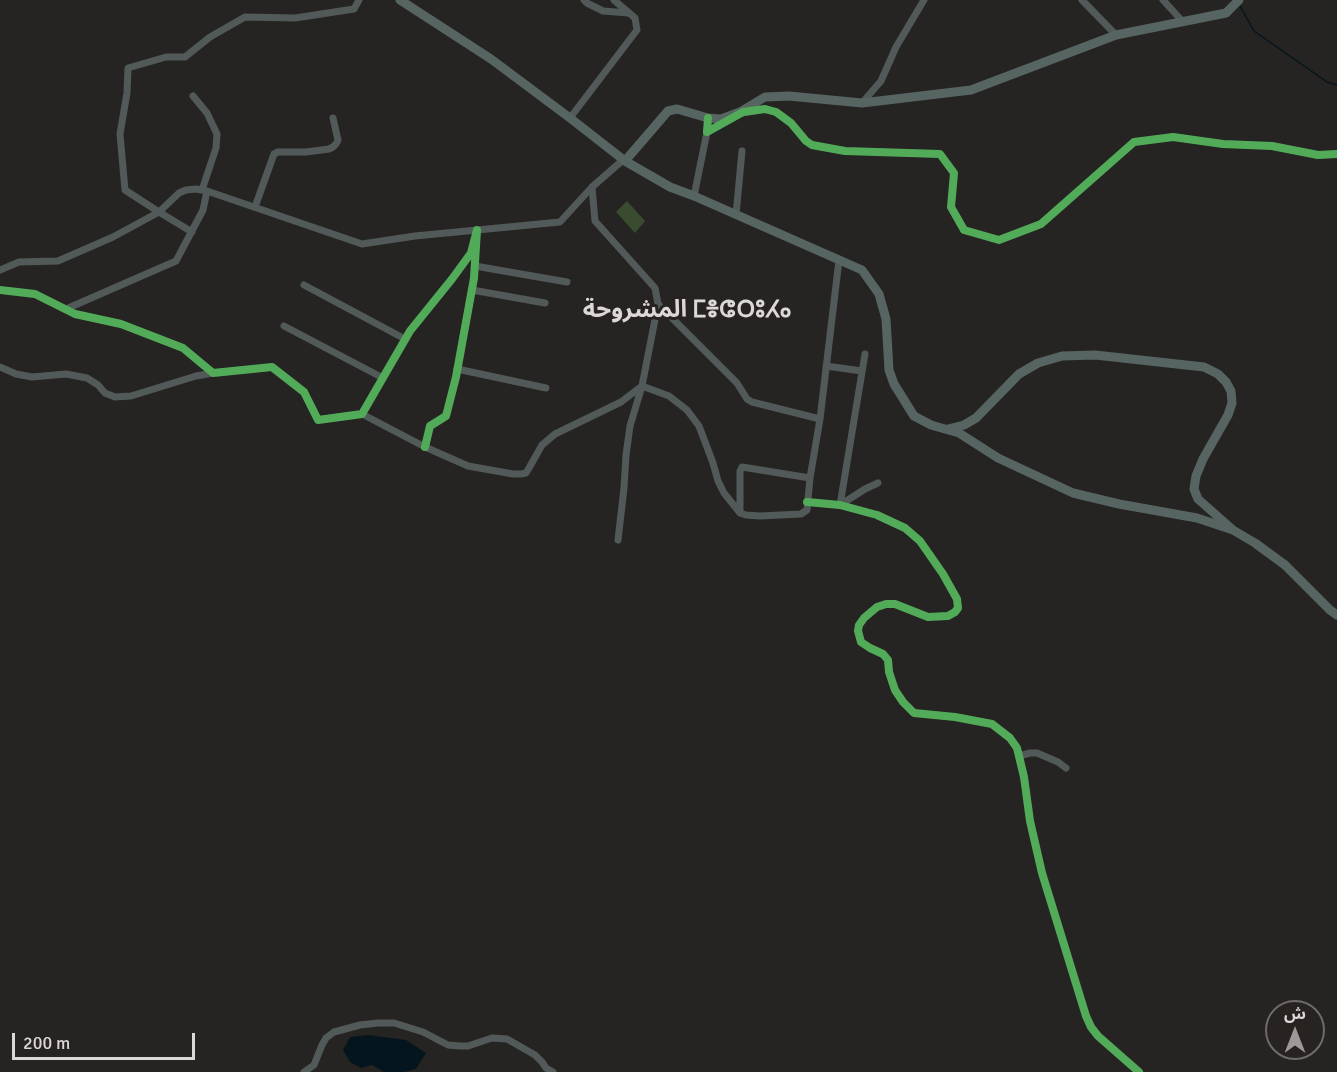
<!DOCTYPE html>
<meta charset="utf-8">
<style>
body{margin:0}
#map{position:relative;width:1337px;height:1072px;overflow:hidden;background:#262422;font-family:Signika,"Noto Sans Arabic",sans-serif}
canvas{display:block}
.north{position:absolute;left:1265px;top:1000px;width:60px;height:60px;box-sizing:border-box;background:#272321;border:2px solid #6f6b6a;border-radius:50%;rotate:0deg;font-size:16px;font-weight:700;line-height:24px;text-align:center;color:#dbd8d7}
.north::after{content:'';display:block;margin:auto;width:21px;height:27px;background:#9c9998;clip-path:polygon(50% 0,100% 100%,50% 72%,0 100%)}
.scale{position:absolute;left:12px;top:1033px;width:183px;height:27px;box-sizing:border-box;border:3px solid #dbd8d7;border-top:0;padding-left:8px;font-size:18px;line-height:21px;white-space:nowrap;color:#dbd8d7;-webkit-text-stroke:4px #272321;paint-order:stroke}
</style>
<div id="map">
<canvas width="1337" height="1072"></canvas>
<div class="north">ش</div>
<div class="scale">200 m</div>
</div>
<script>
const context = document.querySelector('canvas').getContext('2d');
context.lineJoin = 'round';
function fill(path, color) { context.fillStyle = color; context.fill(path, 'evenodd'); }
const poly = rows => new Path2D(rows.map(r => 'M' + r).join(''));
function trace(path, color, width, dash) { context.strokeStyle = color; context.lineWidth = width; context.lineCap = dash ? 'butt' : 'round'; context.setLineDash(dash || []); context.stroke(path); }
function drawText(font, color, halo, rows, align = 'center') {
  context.font = font + ' Signika,"Noto Sans Arabic","Noto Sans Tifinagh",sans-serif'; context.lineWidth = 6; context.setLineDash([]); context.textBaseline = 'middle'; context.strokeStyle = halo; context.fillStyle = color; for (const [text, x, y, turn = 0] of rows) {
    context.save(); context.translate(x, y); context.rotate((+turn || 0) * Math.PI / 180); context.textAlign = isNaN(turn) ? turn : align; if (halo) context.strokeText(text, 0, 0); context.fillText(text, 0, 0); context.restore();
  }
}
const green = poly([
 [627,201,645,221,635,233,616,212]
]);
const water = poly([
 [368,1035,406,1040,426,1053,416,1069,404,1072,384,1072,372,1065,361,1068,350,1062,343,1050,350,1037]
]);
const stream = poly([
 [1240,6,1254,31,1327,82,1337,85]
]);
const minor = poly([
 [584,0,587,3,603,11,628,13],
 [1082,0,1116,35],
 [1163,0,1183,22],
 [193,96,207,113,217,134,216,148,202,190],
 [862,103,881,81,896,47,924,0],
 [742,113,765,109,776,112,791,123,806,141,812,145,828,148,845,151,940,154,954,173,951,207,964,230,999,240,1041,224,1134,142,1173,137,1223,144,1272,146,1318,155,1337,154],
 [570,118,637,30,635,18,614,0],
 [708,118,707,132,732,118],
 [592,187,595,221,655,288,658,304,642,386,630,426,626,455,624,488,618,540],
 [694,196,707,132],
 [255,207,274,154,278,152,306,152,329,149,333,147,336,144,338,140,333,118],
 [736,215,742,151],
 [192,232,159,212,125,190,120,134,127,93,128,68,166,57,185,57,210,37,245,17,295,18,354,9,359,0],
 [475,266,567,282],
 [0,270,19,262,58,261,113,237,159,212,179,193,186,190,196,189,207,191],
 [304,285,405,339],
 [0,290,35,294,75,314,121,324,183,348,213,373,272,367,304,392,318,420,362,414,410,331,452,279,471,253,477,230,474,278,456,377,446,416,430,426,425,447],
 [472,290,545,303],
 [658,304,737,383,747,399,752,402,820,419],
 [66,309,176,261,203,210,207,191,362,244,415,236,560,222,592,187,623,160],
 [284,326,383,378],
 [826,366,862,371],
 [0,367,16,374,32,377,66,374,87,378,98,385,105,393,115,397,131,396,196,376,213,373],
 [457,369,546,388],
 [362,414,425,447,468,466,513,474,521,474,526,473,529,468,542,445,555,434,621,402,642,386,669,396,687,410,699,426,713,463,718,481,724,493,740,513,746,515,760,516,801,514,807,510,810,478,820,419,839,260],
 [807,502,840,505,877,515,905,528,920,541,943,574,957,599,958,608,955,612,948,616,928,617,895,604,886,604,877,607,864,618,859,625,858,631,861,642,870,648,883,654,888,660,889,672,895,690,903,702,914,713,955,717,992,724,1010,738,1017,748,1024,777,1030,821,1042,873,1086,1016,1091,1027,1098,1036,1139,1072],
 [840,505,865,354],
 [840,505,865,489,878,483],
 [740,511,740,471,742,467,810,478],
 [1019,756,1030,753,1037,753,1058,762,1066,768],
 [304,1072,314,1065,322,1045,326,1038,334,1032,360,1025,378,1023,394,1023,423,1032,448,1045,460,1046,468,1046,492,1038,507,1039,535,1055,542,1062,546,1068,553,1072]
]);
const major = poly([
 [400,0,491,59,570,118,625,161,670,187,694,196,862,270,879,294,886,319,889,370,894,384,914,416,931,425,959,433,998,458,1073,493,1119,504,1197,518,1233,530],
 [625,161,668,111,677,109,708,118,721,119,740,112,765,97,789,96,862,103,971,90,1116,35,1226,13,1239,0],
 [948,429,964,425,976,418,1019,374,1038,363,1062,356,1095,355,1204,367,1218,374,1226,382,1231,391,1232,403,1228,415,1203,459,1196,476,1194,489,1198,499,1233,530,1255,543,1285,565,1330,610,1337,615]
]);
const cycleway = poly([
 [708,118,707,132,743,112,765,109,776,112,791,123,806,141,812,145,845,151,940,154,954,173,951,207,964,230,999,240,1041,224,1134,142,1173,137,1223,144,1272,146,1318,155,1337,154],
 [0,290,35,294,75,314,121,324,183,348,213,373,272,367,304,392,318,420,362,414,410,331,452,279,471,253,477,230,474,278,456,377,446,416,430,426,425,447],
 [807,502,840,505,877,515,905,528,920,541,943,574,957,599,958,608,955,612,948,616,928,617,895,604,886,604,877,607,864,618,859,625,858,631,861,642,870,648,883,654,888,660,889,672,895,690,903,702,914,713,955,717,992,724,1010,738,1017,748,1024,777,1030,821,1042,873,1086,1016,1091,1027,1098,1036,1139,1072]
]);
const districtNames = [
 ["المشروحة ⵎⴻⵛⵔⵓⵃⴰ",687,311]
];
fill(green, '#394c2f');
fill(water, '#05151d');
trace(stream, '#05151d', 1.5);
trace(minor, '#515a58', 7);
trace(major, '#576562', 9);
trace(cycleway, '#51ab58', 8);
drawText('bold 24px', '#dbd8d7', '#272321', districtNames);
</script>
